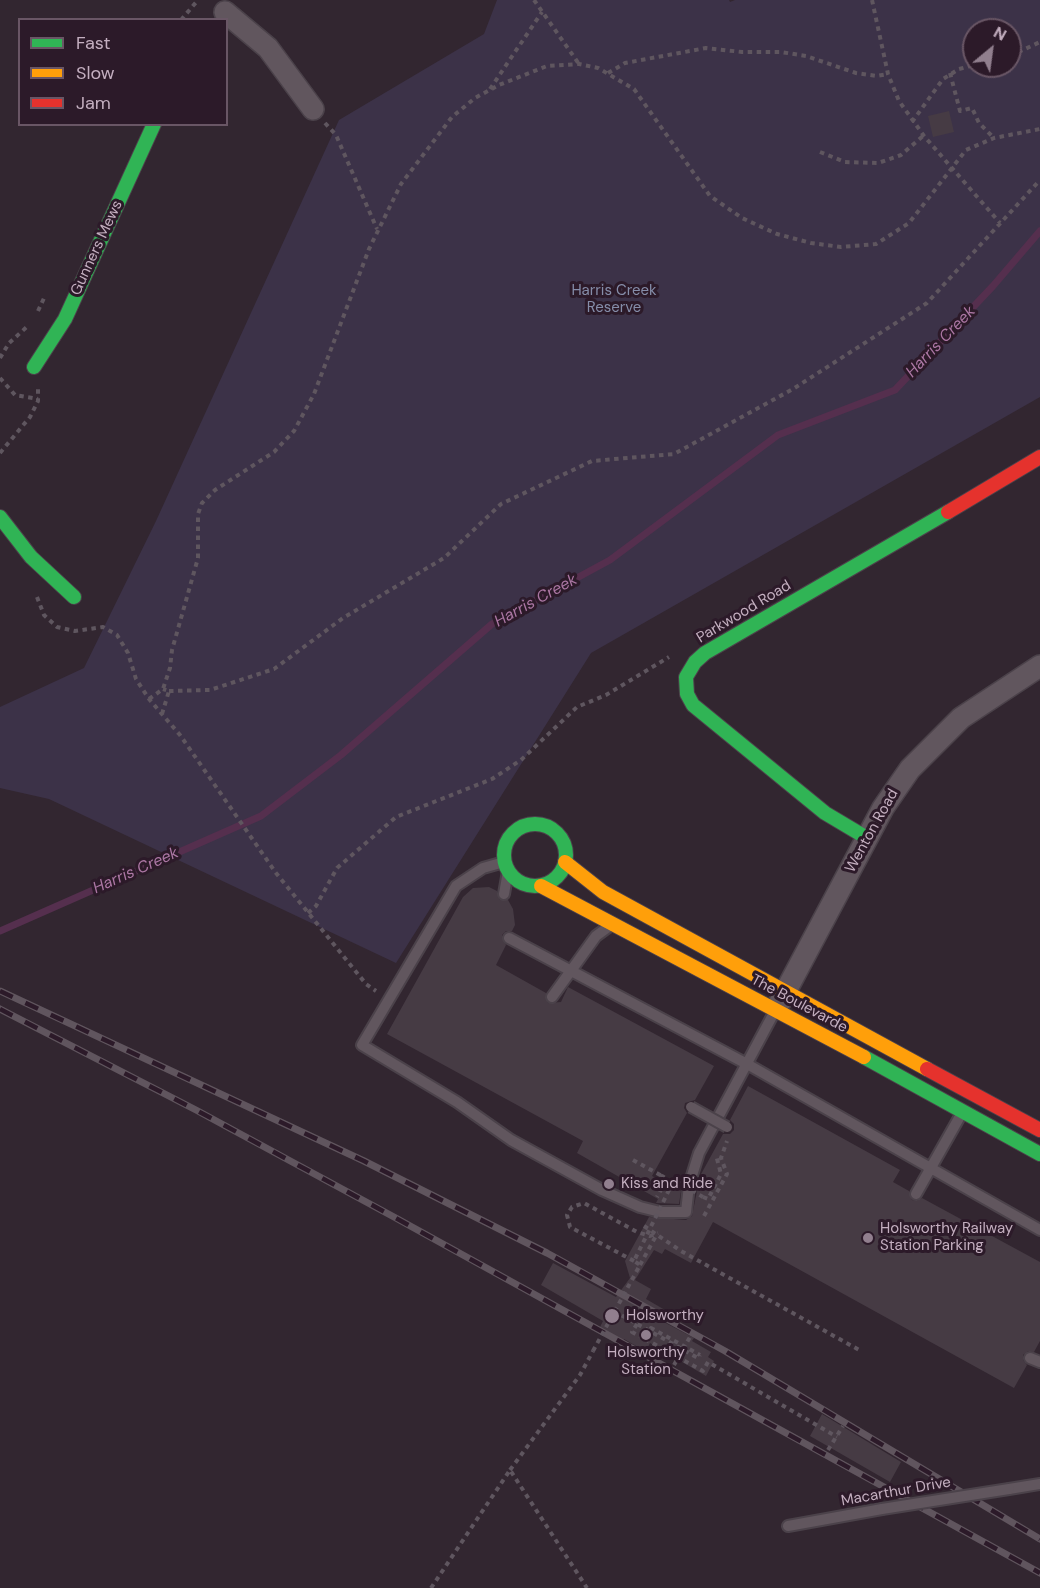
<!DOCTYPE html>
<style>
body{margin:0}
#map{position:relative;width:1040px;height:1588px;overflow:hidden;background:#322630;font-family:"DM Sans",sans-serif}
canvas{display:block}
.legend{position:absolute;left:18px;top:18px;width:210px;height:108px;box-sizing:border-box;background:#2c1a29;border:2px solid #695665;margin:0;padding:8px 10px;list-style:none;font-size:18px;color:#c4afc0}
.legend li{display:flex;align-items:center;gap:12px;height:30px}
.legend b{width:30px;border:2px solid #695665}
.north{position:absolute;left:962px;top:18px;width:60px;height:60px;box-sizing:border-box;background:#2c1a29;border:2px solid #695665;border-radius:50%;rotate:29deg;font-size:16px;font-weight:700;line-height:24px;text-align:center;color:#c4afc0}
.north::after{content:'';display:block;margin:auto;width:21px;height:27px;background:#917f8e;clip-path:polygon(50% 0,100% 100%,50% 72%,0 100%)}
</style>
<div id="map">
<canvas width="1040" height="1588"></canvas>
<ul class="legend">
<li><b style="height:8px;background:#30b455"></b>Fast</li>
<li><b style="height:8px;background:#ff9f0a"></b>Slow</li>
<li><b style="height:8px;background:#e5322d"></b>Jam</li>
</ul>
<div class="north">N</div>
</div>
<script>
const context = document.querySelector('canvas').getContext('2d');
context.lineJoin = 'round';
function fill(path, color) { context.fillStyle = color; context.fill(path, 'evenodd'); }
const poly = rows => new Path2D(rows.map(r => 'M' + r).join(''));
function trace(path, color, width, dash) { context.strokeStyle = color; context.lineWidth = width; context.lineCap = dash ? 'butt' : 'round'; context.setLineDash(dash || []); context.stroke(path); }
function drawText(font, color, halo, rows, align = 'center') {
  context.font = font + ' "DM Sans",sans-serif'; context.lineWidth = 6; context.setLineDash([]); context.textBaseline = 'middle'; context.strokeStyle = halo; context.fillStyle = color; for (const [text, x, y, turn = 0] of rows) {
    context.save(); context.translate(x, y); context.rotate((+turn || 0) * Math.PI / 180); context.textAlign = isNaN(turn) ? turn : align; if (halo) context.strokeText(text, 0, 0); context.fillText(text, 0, 0); context.restore();
  }
}
const green = poly([
 [497,0,729,0,730,2,735,0,1040,0,1040,397,591,653,396,963,49,799,0,788,0,707,84,668,156,521,339,120,484,34],
 [974,30,1010,30,1010,66,974,66]
]);
const stream = poly([
 [0,931,261,816,341,755,492,624,610,560,778,435,895,390,993,286,1040,231]
]);
const building = poly([
 [949,111,954,132,933,137,928,116],
 [489,887,497,891,500,900,508,900,513,909,515,925,512,931,506,931,502,935,506,945,496,965,546,993,548,1003,561,1002,568,987,714,1066,695,1100,685,1103,684,1108,687,1113,652,1176,681,1191,679,1204,656,1203,658,1199,577,1153,583,1141,387,1034,463,897,473,888],
 [748,1086,900,1170,893,1182,909,1191,912,1200,917,1201,922,1198,1040,1262,1040,1341,1034,1352,1028,1351,1023,1355,1023,1360,1027,1365,1014,1388,713,1222,691,1263,665,1249,662,1254,654,1250,635,1280,651,1289,646,1299,665,1310,660,1320,694,1338,692,1341,711,1352,708,1357,714,1361,706,1376,650,1343,647,1349,643,1350,624,1339,621,1344,598,1331,603,1321,541,1285,553,1263,616,1297,630,1278,625,1261,649,1217,686,1220,692,1216,700,1176,723,1134,730,1134,734,1130,734,1124,730,1120],
 [822,1414,901,1462,890,1482,810,1436]
]);
const path = poly([
 [534,0,579,64],
 [872,0,888,74,899,101,924,136,1000,223],
 [181,20,198,0],
 [1010,56,1040,42],
 [608,73,625,63,706,48,742,52,781,52,806,56,856,73,877,76,888,74],
 [950,73,960,111,972,108,979,123,994,138],
 [490,89,542,12],
 [912,122,943,79,959,69,974,65],
 [325,123,336,135,377,229],
 [820,152,845,162,878,163,901,155,923,136],
 [38,311,45,296],
 [0,358,9,343,29,325],
 [0,378,15,395,38,399],
 [0,453,30,417,38,401,38,389],
 [37,597,44,615,57,627,75,631,103,627,117,635,128,653,136,679,149,699,180,735,276,873,366,984,376,991],
 [169,691,210,690,274,669,343,618,444,558,501,504,592,461,674,454,793,389,927,303,1040,180],
 [149,699,163,689,170,668,172,650,198,558,198,514,202,503,215,490,274,452,294,431,314,394,369,249,401,184,452,117,475,98,499,85,547,66,579,64,598,68,634,89,710,196,742,218,777,234,811,243,841,247,876,244,909,223,966,150,994,138,1040,129],
 [162,714,169,691,163,689],
 [308,913,316,906,337,868,396,817,492,779,521,760,577,707,606,695,669,657],
 [633,1160,662,1176],
 [655,1184,662,1176,667,1179,657,1197],
 [703,1197,708,1199,721,1174,716,1155],
 [704,1216,727,1174,721,1158,727,1141],
 [644,1226,681,1251,861,1351],
 [634,1261,570,1227,567,1215,572,1207,584,1203,637,1232,650,1236,658,1233],
 [640,1265,657,1234],
 [614,1311,698,1358,700,1355],
 [645,1339,703,1371,708,1362,837,1437],
 [674,1365,690,1337],
 [828,1450,843,1426],
 [510,1470,580,1375,593,1351],
 [431,1588,510,1470,587,1588]
]);
const lane = poly([
 [504,862,483,868,456,886,362,1045,457,1102,511,1140,602,1190,640,1207,660,1212,686,1212,689,1185,699,1153,776,1009],
 [504,894,508,871],
 [509,938,747,1064,1040,1230],
 [552,997,596,936,611,925],
 [916,1194,963,1111],
 [1030,1358,1040,1362],
 [1009,1489,1040,1484],
 [788,1526,882,1509]
]);
const street = poly([
 [225,12,268,48,313,109],
 [780,1002,883,808,910,769,961,718,1040,666]
]);
const fast = poly([
 [34,367,65,319,154,124],
 [0,517,31,557,74,597],
 '504 855a31 31 0 1 1 62 0a31 31 0 1 1-62 0Z',
 [867,838,825,813,693,705,687,694,686,677,695,662,705,653,948,512],
 [864,1057,1040,1154]
]);
const slow = poly([
 [565,862,603,892,927,1069],
 [541,886,864,1057]
]);
const jam = poly([
 [948,512,1040,457],
 [927,1069,1040,1130]
]);
const rail = poly([
 [0,991,364,1161,547,1253,725,1351,1040,1539],
 [0,1009,196,1110,394,1217,1040,1573]
]);
const pathBridge = poly([
 [637,1324,632,1332,645,1339,651,1328,700,1355],
 [593,1351,640,1265,634,1261,674,1180,703,1197]
]);
const laneBridge = poly([
 [691,1107,727,1127],
 [882,1509,1009,1489]
]);
const markers = [
 [609,1184,6,"#917f8e"],
 [868,1238,6,"#917f8e"],
 [612,1316,8,"#917f8e"],
 [646,1335,6,"#917f8e"]
];
const streetNames = [
 ["Gunners Mews",97,248,-65],
 ["Parkwood Road",744,612,-31],
 ["Wenton Road",872,831,-61],
 ["The Boulevarde",799,1004,28],
 ["Macarthur Drive",896,1492,-10]
];
const parkNames = [
 ["Harris Creek",614,291],
 ["Reserve",614,308]
];
const poiNames = [
 ["Kiss and Ride",621,1184],
 ["Holsworthy Railway",880,1229],
 ["Station Parking",880,1246],
 ["Holsworthy",626,1316],
 ["Holsworthy",646,1353,"center"],
 ["Station",646,1370,"center"]
];
const waterNames = [
 ["Harris Creek",941,342,-46],
 ["Harris Creek",536,601,-29],
 ["Harris Creek",136,871,-24]
];
fill(green, '#3c3248');
trace(stream, '#552f4e', 7);
fill(building, '#463b44');
trace(lane, '#4b424a', 14);
trace(street, '#4b424a', 24);
trace(fast, '#4c414a', 16);
trace(slow, '#4c414a', 16);
trace(jam, '#4c414a', 16);
trace(path, '#5f565f', 4, [4.5, 4.5]);
trace(lane, '#61565e', 10);
trace(street, '#61565e', 21);
trace(fast, '#30b455', 14);
trace(slow, '#ff9f0a', 14);
trace(jam, '#e5322d', 14);
trace(rail, '#60555e', 7);
trace(rail, '#2c1a29', 4.5, [14]);
trace(laneBridge, '#4b424a', 14, []);
trace(pathBridge, '#5f565f', 4, [4.5, 4.5]);
trace(laneBridge, '#61565e', 10);
for (const [x, y, r, color] of markers) { const dot = new Path2D(); dot.arc(x, y, r, 0, 2 * Math.PI); context.fillStyle = color; context.fill(dot); trace(dot, '#2c1a29', 2); }
drawText('15px', '#c4afc0', '#2c1a29', streetNames);
drawText('15px', '#858da9', '#2c1a29', parkNames);
drawText('15px', '#c4afc0', '#2c1a29', poiNames, 'left');
drawText('italic 16px', '#ac77a4', '#2c1a29', waterNames);
</script>
